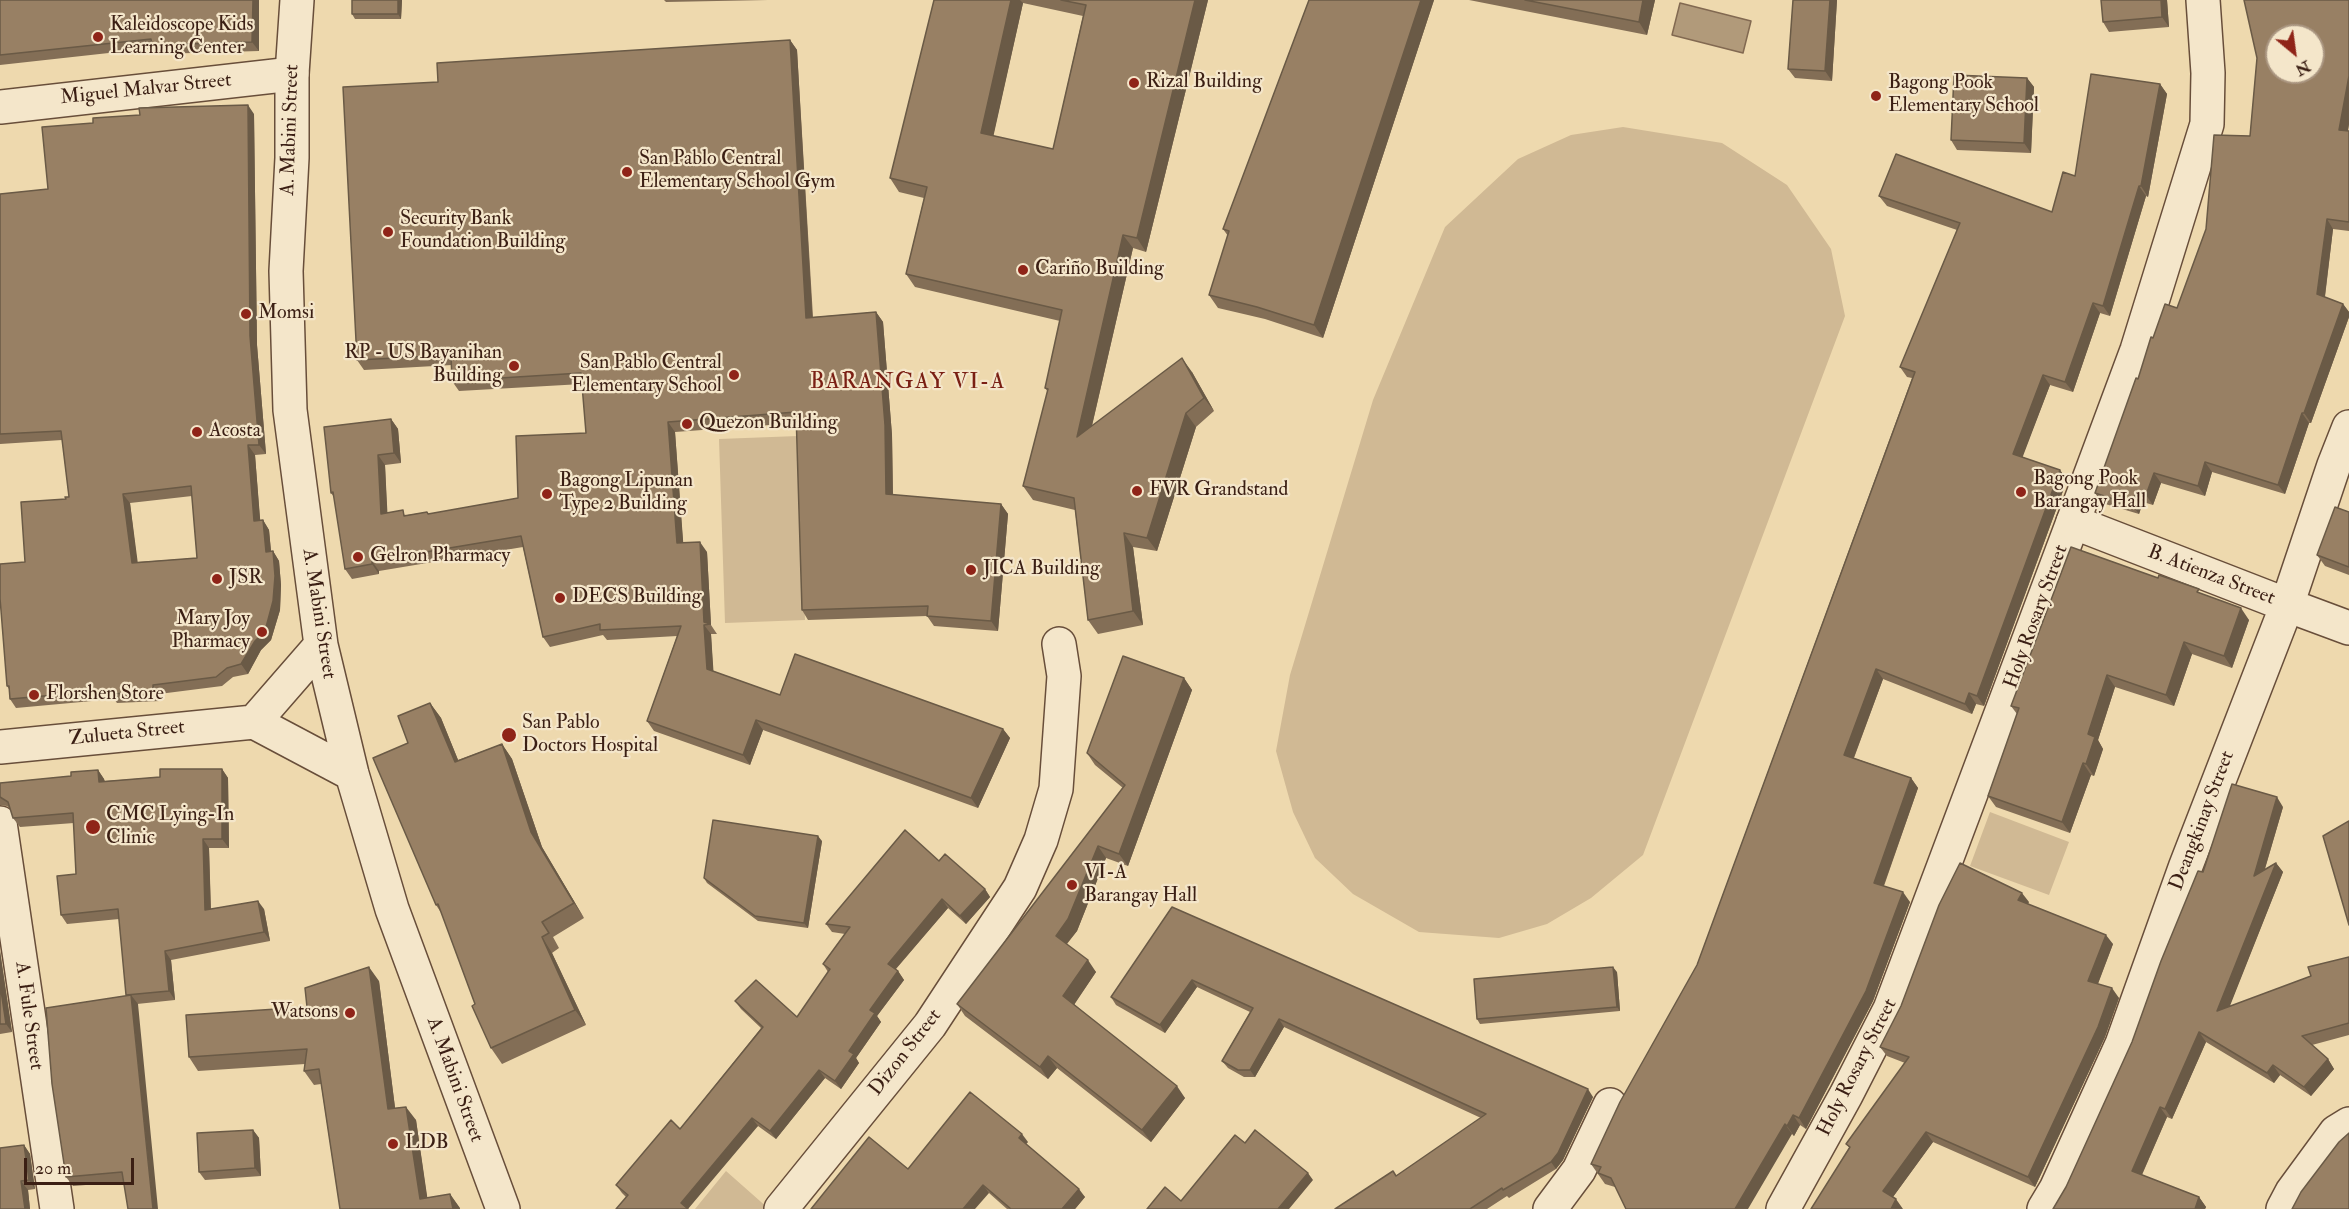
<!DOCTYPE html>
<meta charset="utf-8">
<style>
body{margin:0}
#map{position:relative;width:2349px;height:1209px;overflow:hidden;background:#eed9ae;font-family:"IM FELL Double Pica",serif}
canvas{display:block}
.north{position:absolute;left:2265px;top:24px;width:60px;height:60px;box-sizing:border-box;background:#f4e6ca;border:2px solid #aa9681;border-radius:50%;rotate:151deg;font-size:16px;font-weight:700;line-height:24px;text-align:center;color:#3b1f14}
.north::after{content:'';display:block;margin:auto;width:21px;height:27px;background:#8f2418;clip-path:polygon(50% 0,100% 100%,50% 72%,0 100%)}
.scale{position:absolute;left:24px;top:1158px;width:110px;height:27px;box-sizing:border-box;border:3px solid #3b1f14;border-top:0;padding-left:8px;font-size:18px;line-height:21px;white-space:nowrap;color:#3b1f14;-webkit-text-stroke:4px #f4e6ca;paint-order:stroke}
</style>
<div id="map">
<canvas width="2349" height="1209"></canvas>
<div class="north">N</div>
<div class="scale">20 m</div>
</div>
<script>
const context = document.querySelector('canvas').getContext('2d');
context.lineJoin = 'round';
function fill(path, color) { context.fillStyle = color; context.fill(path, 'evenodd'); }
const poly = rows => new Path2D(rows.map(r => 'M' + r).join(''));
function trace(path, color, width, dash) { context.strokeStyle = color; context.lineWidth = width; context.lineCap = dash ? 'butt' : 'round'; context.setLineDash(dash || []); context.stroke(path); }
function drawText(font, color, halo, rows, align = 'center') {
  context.font = font + ' "IM FELL Double Pica",serif'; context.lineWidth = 4.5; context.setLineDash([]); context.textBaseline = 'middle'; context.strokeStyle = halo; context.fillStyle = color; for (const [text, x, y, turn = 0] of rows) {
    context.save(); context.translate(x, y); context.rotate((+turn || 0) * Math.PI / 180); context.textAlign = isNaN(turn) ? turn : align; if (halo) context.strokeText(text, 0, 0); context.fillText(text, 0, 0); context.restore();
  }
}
const green = poly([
 [1623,127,1722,143,1787,185,1831,249,1845,316,1643,855,1591,898,1547,924,1499,938,1419,932,1353,894,1315,858,1293,812,1276,751,1290,675,1373,400,1445,227,1518,159,1571,135],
 [798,436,805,620,725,623,719,439],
 [1990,812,2069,842,2049,895,1970,866],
 [726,1171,769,1209,695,1209]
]);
const water = poly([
 [1680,3,1751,21,1743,53,1672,35,1680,3]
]);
const minor = poly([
 [0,107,292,74],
 [2349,427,2334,465,2287,605,2349,628],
 [0,823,57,1209],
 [781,1209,930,1025,1020,888,1041,840,1056,789,1064,676,1059,644],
 [1550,1209,1579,1170,1610,1105],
 [1783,1209,1846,1095,1890,1009,2073,522],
 [2283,1209,2292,1192,2336,1132,2349,1124]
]);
const tertiary = poly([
 [297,0,292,74,292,158,286,271,290,410,321,645,352,774,392,909,503,1209],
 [254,722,321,645],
 [0,747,254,722,352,774],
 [2044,1209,2056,1189,2122,1044,2185,868,2287,605,2073,522,2137,350,2207,124,2208,73,2203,0]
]);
const wall = poly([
 [0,0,259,0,259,51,158,54,154,48,0,65],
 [352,0,402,0,401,19,355,19,352,14],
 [664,0,768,0,666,2],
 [934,0,1208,0,1146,252,1133,248,1092,426,1192,372,1214,411,1196,427,1157,551,1133,547,1143,625,1098,634,1088,620,1075,510,1033,500,1023,486,1048,392,1045,388,1060,321,915,287,906,274,924,198,899,192,890,178],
 [1023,3,1083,16,1053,149,993,136],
 [1309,0,1434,0,1323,338,1265,319,1218,308,1209,295,1228,236,1223,229],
 [1469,0,1655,0,1647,35],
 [1793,0,1837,0,1832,81,1795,78,1788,69],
 [2167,0,2169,27,2109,32,2103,22],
 [2349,0,2349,124,2348,131,2349,131,2349,231,2333,229,2325,297,2343,304,2349,312,2349,317,2311,423,2309,423,2285,494,2212,472,2205,496,2161,483,2153,505,2143,502,2139,514,2102,503,2095,493,2153,338,2177,308,2250,136,2257,58],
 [790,40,797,50,813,317,876,312,883,322,892,435,893,495,1001,504,1008,514,998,631,934,626,927,616,808,620,802,610,797,423,675,432,683,543,707,552,711,625,717,634,711,634,713,671,780,695,1003,729,1010,738,978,808,763,730,750,765,654,731,647,721,677,636,607,640,603,635,550,647,543,637,523,547,379,571,379,574,352,579,345,569,334,497,331,493,391,419,398,429,401,463,385,465,387,513,407,515,427,512,429,514,518,498,586,433,582,384,459,391,452,381,452,365,364,370,357,360,438,82],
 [2027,78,2034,87,2031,153,1957,150,1951,140],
 [2160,84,2167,94,2148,197,2146,196,2110,316,2100,313,2073,392,2050,385,2022,457,2060,470,2067,480,1984,706,1976,704,1972,714,1883,679,1854,758,1911,778,1918,788,1884,886,1910,902,1873,1001,1806,1129,1800,1125,1794,1136,1792,1134,1615,1187,1605,1184,1591,1164,1697,965,1912,378,1907,377,1900,367,1957,230,1887,206,1879,196,2052,212,2075,176],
 [254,114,257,345,266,454,255,455,260,521,263,520,269,530,271,552,273,551,279,561,281,585,280,610,271,640,261,650,248,674,233,677,222,686,159,694,160,701,117,703,114,699,16,708,10,699,9,689,7,686,25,562,66,499,69,497,62,440,0,444,0,194,48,189],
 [192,496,197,558,137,562,130,503],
 [2349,512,2349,575,2325,566,2317,555],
 [2203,594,2249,620,2232,668,2192,654,2174,706,2115,687,2098,740,2103,749,2094,776,2091,775,2070,833,1996,807,1988,796,2017,714,2011,706],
 [1184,678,1192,690,1128,866,1106,858,1077,931,1067,944,1096,972,1074,1004,1185,1098,1151,1142,1057,1068,1048,1079,965,1016,957,1004,1123,788,1095,765,1087,753],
 [430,703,441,718,458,760,502,744,512,759,542,847,584,918,553,937,559,948,552,953,586,1025,502,1064,491,1048,442,914,436,905,408,743],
 [222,769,228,778,229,848,209,848,211,909,264,909,270,941,171,960,175,1000,137,1004,124,1182,73,1186,66,1177,127,996,119,919,67,924,61,915,76,874,74,823,20,827,13,818,10,808,7,806,0,805,0,783,71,776,98,770,104,779,105,781,160,777],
 [2283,807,2265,869,2276,863,2283,872,2229,1007,2311,976,2349,957,2349,1035,2312,1045,2328,1059,2334,1069,2311,1096,2280,1075,2274,1083,2206,1042,2172,1119,2167,1117,2142,1175,2199,1197,2206,1207,2205,1209,2053,1209,2066,1187,2132,1042,2203,872],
 [822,841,808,928,758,921,707,883,704,878],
 [939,861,985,889,990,897,966,924,948,908,896,969,898,971,904,980,877,1016,881,1022,856,1058,859,1063,841,1089,825,1078,776,1139,758,1126,626,1197,622,1193,616,1185,680,1129,761,1028,741,1009,735,1001,797,1017,828,972,823,964,845,934,832,932,826,924],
 [2029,902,2028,904,2113,944,2098,984,2119,998,2105,1037,2035,1187,1933,1142,1893,1197,1846,1144,1905,1063,1887,1056,1880,1047],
 [1172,907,1593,1097,1563,1160,1556,1169,1509,1198,1507,1196,1487,1209,1335,1209,1396,1176,1481,1118,1284,1027,1255,1077,1244,1077,1228,1068,1222,1061,1250,1012,1197,987,1165,1033,1116,1005,1111,997],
 [0,951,12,1032,0,1034],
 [1617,972,1620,1011,1480,1024,1477,1019],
 [379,981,395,1108,416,1120,427,1198,450,1194,460,1209,340,1209,321,1084,314,1085,304,1071,305,1064,198,1071,189,1057,307,1007],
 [253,1130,259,1138,261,1176,205,1180,199,1172],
 [1028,1142,1026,1144,1085,1197,1075,1209,1007,1209,989,1193,908,1169],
 [24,1145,30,1154,35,1189,28,1190,30,1209,0,1209,1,1148]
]);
const shadedWall = poly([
 [253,0,259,0,259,51,252,42],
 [398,0,402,0,401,19,398,14],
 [1011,0,1020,0,1023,3,991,147,981,133],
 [1195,0,1208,0,1146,252,1137,238],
 [1421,0,1434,0,1323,338,1314,325],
 [1643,0,1655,0,1647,35,1639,22],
 [1830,0,1837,0,1832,81,1825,71],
 [2161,0,2167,0,2169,27,2162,17],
 [790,40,797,50,813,327,806,318],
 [2349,76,2349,124,2346,140,2339,130],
 [2027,78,2034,87,2031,153,2024,143],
 [2160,84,2167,94,2148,197,2141,186],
 [248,105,254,114,257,345,266,454,259,445,250,336],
 [2139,186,2146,196,2110,316,2103,306],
 [2327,219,2333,229,2324,303,2317,294],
 [1123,235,1133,248,1086,451,1077,437],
 [2093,303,2100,313,2073,392,2065,382],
 [2343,304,2349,312,2349,317,2311,423,2304,413],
 [876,312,883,322,892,435,893,504,886,494],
 [1182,358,1192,372,1214,411,1204,398],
 [2043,375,2050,385,2020,464,2013,454],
 [1186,413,1196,427,1157,551,1147,538],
 [2302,413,2309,423,2285,494,2278,485],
 [391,419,398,429,401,463,394,453],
 [668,422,675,432,684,553,677,543],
 [248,445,255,455,261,530,254,521],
 [378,455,385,465,388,524,381,514],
 [2205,462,2212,472,2205,496,2198,486],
 [2060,470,2067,480,1984,706,1977,696],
 [2154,473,2161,483,2153,505,2146,495],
 [2136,492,2143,502,2139,514,2132,505],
 [123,494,130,503,139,572,132,563],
 [1001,504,1008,514,998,631,991,621],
 [263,520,269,530,272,561,266,552],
 [1124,533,1133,547,1143,625,1133,611],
 [700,542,707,552,711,625,704,622],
 [273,551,279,561,281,585,280,610,271,640,261,650,248,674,241,664],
 [372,561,379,571,379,574,372,564],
 [2241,608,2249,620,2232,668,2224,656],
 [704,625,711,634,714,679,707,669],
 [2184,642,2192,654,2174,706,2166,695],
 [1876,669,1883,679,1851,765,1844,755],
 [2107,675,2115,687,2098,740,2103,749,2094,776,2086,764,2088,734],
 [1184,678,1192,690,1128,866,1119,854],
 [153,685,159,694,160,701,153,691],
 [1969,693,1976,704,1972,714,1965,704],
 [430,703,441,718,465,777,455,762],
 [756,720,763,730,750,765,743,755],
 [1003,729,1010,738,978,808,971,798],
 [502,744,512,759,542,847,584,918,574,903,531,832],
 [2083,763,2091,775,2070,833,2062,822],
 [222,769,228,778,229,848,222,839],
 [98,770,104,779,105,790,99,782],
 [1911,778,1918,788,1881,893,1874,883],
 [2277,797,2283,807,2260,885,2254,876],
 [818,836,822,841,808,928,804,923],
 [203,839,209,848,211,919,205,910],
 [1098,846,1106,858,1077,931,1064,947,1056,936],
 [2276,863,2283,872,2224,1021,2217,1011],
 [985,889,990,897,966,924,960,916],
 [1903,892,1910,902,1873,1001,1806,1129,1799,1118],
 [2022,893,2029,902,2025,910,2018,900],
 [942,899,948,908,893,972,888,964],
 [258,901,264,909,270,941,264,932],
 [2106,935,2113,944,2095,991,2088,981],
 [542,937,552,953,586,1025,575,1010],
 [0,951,12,1032,6,1024,0,984],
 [165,951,171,960,175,1000,169,991],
 [1088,960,1096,972,1072,1008,1063,996],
 [369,967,379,981,397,1123,388,1109],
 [1613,967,1617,972,1620,1011,1617,1007],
 [898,971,904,980,877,1016,881,1022,856,1058,859,1063,841,1089,835,1081,849,1051,870,1010],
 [1192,980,1197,987,1165,1033,1160,1025],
 [2112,988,2119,998,2105,1037,2035,1187,2028,1177],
 [131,995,138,1004,158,1209,153,1209],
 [1279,1019,1284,1027,1255,1077,1250,1070],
 [2199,1032,2206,1042,2172,1119,2165,1109],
 [1048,1056,1057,1068,1048,1079,1040,1067],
 [2328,1059,2334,1069,2311,1096,2304,1087],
 [2273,1065,2280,1075,2274,1083,2267,1073],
 [819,1070,825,1078,776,1139,770,1131],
 [1177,1086,1185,1098,1151,1142,1142,1130],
 [1588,1089,1593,1097,1563,1160,1556,1169,1551,1162],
 [406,1107,416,1120,429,1209,420,1199],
 [2160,1107,2167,1117,2139,1181,2132,1171],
 [1793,1115,1800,1125,1794,1136,1787,1126],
 [752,1118,758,1126,688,1209,681,1203],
 [1785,1124,1792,1134,1748,1209,1735,1209],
 [253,1130,259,1138,261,1176,255,1168],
 [1926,1132,1933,1142,1890,1201,1883,1191],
 [1022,1134,1028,1142,1024,1146,1019,1138],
 [24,1145,30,1154,35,1189,29,1180],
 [1308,1173,1313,1180,1289,1209,1278,1209],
 [21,1181,28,1190,30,1209,25,1209],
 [983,1185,989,1193,975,1209,963,1209],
 [1079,1189,1085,1197,1075,1209,1062,1209],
 [450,1194,460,1208,460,1209,453,1209],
 [2199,1197,2206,1207,2205,1209,2195,1209],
 [1896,1199,1903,1209,1891,1209]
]);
const building = poly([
 [0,0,253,0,252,42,152,45,151,39,0,55,0,0],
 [352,0,398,0,398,14,352,14,352,0],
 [934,0,1011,0,981,133,1053,149,1086,5,1061,0,1195,0,1137,238,1123,235,1077,437,1182,358,1204,398,1186,413,1147,538,1124,533,1133,611,1088,620,1074,498,1023,486,1048,389,1045,388,1062,310,906,274,927,187,890,178,934,0],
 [1309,0,1421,0,1314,325,1257,307,1209,295,1229,231,1223,229,1309,0],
 [1525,0,1643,0,1639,22,1525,0],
 [1793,0,1830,0,1825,71,1788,69,1793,0],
 [2101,0,2161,0,2162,17,2103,22,2101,0],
 [2244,0,2349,0,2349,76,2339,130,2349,131,2349,222,2327,219,2317,294,2343,304,2304,413,2302,413,2278,485,2205,462,2198,486,2154,473,2146,495,2136,492,2132,505,2095,493,2136,378,2138,379,2151,337,2153,338,2165,304,2177,308,2206,229,2214,135,2250,136,2257,58,2244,0],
 [2277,36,2313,36,2313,72,2277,72,2277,36],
 [790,40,806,318,876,312,885,425,886,494,1001,504,991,621,927,616,928,606,802,610,796,412,668,422,677,543,700,542,704,622,710,624,704,625,707,669,780,695,795,654,1003,729,971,798,756,720,743,755,647,721,681,626,600,630,600,624,543,637,521,536,372,561,372,564,345,569,333,492,331,493,324,427,391,419,394,453,378,455,381,514,403,510,404,516,427,512,428,514,518,498,516,436,586,433,581,373,452,381,451,355,357,360,343,87,438,82,437,63,790,40],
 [2091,74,2160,84,2141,186,2139,186,2103,306,2093,303,2065,382,2043,375,2013,454,2060,470,1977,696,1969,693,1965,704,1876,669,1844,755,1911,778,1874,883,1903,892,1866,991,1799,1118,1793,1115,1787,1126,1785,1124,1735,1209,1626,1209,1611,1178,1598,1173,1601,1167,1591,1164,1620,1102,1697,965,1915,372,1900,367,1960,223,1879,196,1896,154,2052,212,2063,172,2075,176,2091,74],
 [1954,75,2027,78,2024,143,1951,140,1954,75],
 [248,105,250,336,259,445,248,445,254,521,263,520,266,552,273,551,275,576,273,601,265,631,255,641,241,664,227,668,216,677,153,685,153,691,111,694,111,690,10,699,9,686,7,686,0,598,0,564,25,562,21,502,66,499,65,497,69,497,61,431,0,434,0,194,48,189,42,127,93,123,93,118,140,115,139,108,248,105],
 [191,486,197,558,132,563,123,494,191,486],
 [2335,507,2349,512,2349,567,2317,555,2335,507],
 [2071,547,2158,578,2159,575,2199,589,2197,592,2241,608,2224,656,2184,642,2166,695,2107,675,2088,734,2095,737,2086,764,2083,763,2062,822,1988,796,2019,708,2011,706,2071,547],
 [1123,656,1184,678,1119,854,1098,846,1068,919,1056,936,1088,960,1063,996,1177,1086,1142,1130,1048,1056,1040,1067,957,1004,1125,785,1087,753,1123,656],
 [430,703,455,762,502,744,531,832,574,903,542,922,549,933,542,937,575,1010,491,1048,472,1006,475,1004,438,904,436,905,373,758,408,743,398,716,430,703],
 [160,769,222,769,222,839,203,839,205,910,258,901,264,932,165,951,169,991,126,995,118,909,61,915,57,876,76,874,73,813,13,818,8,802,0,797,0,783,71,776,71,772,98,770,99,782,160,777,160,769],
 [2232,784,2277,797,2254,876,2276,863,2217,1011,2311,976,2308,967,2349,957,2349,1023,2302,1036,2328,1059,2304,1087,2273,1065,2267,1073,2199,1032,2165,1109,2160,1107,2132,1171,2199,1197,2195,1209,2053,1209,2066,1187,2132,1042,2161,961,2198,871,2203,872,2232,784],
 [713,820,818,836,804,923,755,916,704,878,713,820],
 [2349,821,2349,925,2323,836,2349,821],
 [905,830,939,861,945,854,985,889,960,916,942,899,888,964,898,971,870,1010,875,1013,849,1051,854,1054,835,1081,819,1070,770,1131,752,1118,681,1203,688,1209,616,1209,628,1195,616,1185,671,1120,680,1129,763,1027,735,1001,756,980,797,1017,830,969,823,964,850,927,826,924,905,830],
 [1960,863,2022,893,2018,900,2106,935,2088,981,2112,988,2098,1027,2028,1177,1926,1132,1883,1191,1896,1199,1891,1209,1811,1209,1850,1147,1846,1144,1909,1057,1880,1047,1901,1006,1939,905,1960,863],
 [1172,907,1588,1089,1558,1153,1551,1162,1503,1190,1502,1188,1470,1209,1335,1209,1393,1171,1396,1176,1486,1114,1279,1019,1250,1070,1238,1070,1222,1061,1253,1008,1192,980,1160,1025,1111,997,1172,907],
 [369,967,388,1109,406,1107,420,1199,450,1194,453,1209,340,1209,319,1069,304,1071,307,1049,189,1057,186,1015,307,1007,305,988,369,967],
 [1613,967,1617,1007,1477,1019,1474,979,1613,967],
 [0,984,6,1024,0,1024,0,984],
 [131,995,153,1209,128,1209,122,1172,66,1177,52,1084,46,1008,131,995],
 [970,1092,1022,1134,1019,1138,1079,1189,1062,1209,1011,1209,983,1185,963,1209,811,1209,869,1137,908,1169,970,1092],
 [253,1130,255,1168,199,1172,197,1133,253,1130],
 [1255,1130,1308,1173,1278,1209,1147,1209,1165,1187,1181,1201,1235,1135,1245,1143,1255,1130],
 [2349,1133,2349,1209,2292,1209,2301,1192,2339,1142,2349,1133],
 [24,1145,29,1180,21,1181,25,1209,0,1209,0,1148,24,1145]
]);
const markers = [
 [98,37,6,"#8f2418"],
 [1134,83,6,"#8f2418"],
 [1876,96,6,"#8f2418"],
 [627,172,6,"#8f2418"],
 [388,232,6,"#8f2418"],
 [1023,270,6,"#8f2418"],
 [246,314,6,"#8f2418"],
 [514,366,6,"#8f2418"],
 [734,375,6,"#8f2418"],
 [687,424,6,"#8f2418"],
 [197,432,6,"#8f2418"],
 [1137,491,6,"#8f2418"],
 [2021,492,6,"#8f2418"],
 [547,494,6,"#8f2418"],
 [358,557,6,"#8f2418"],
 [971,570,6,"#8f2418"],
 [217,579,6,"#8f2418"],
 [560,598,6,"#8f2418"],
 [262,632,6,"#8f2418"],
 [34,695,6,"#8f2418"],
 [509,735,8,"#8f2418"],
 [93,827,8,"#8f2418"],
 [1072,885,6,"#8f2418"],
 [350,1013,6,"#8f2418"],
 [393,1144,6,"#8f2418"]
];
const poiNames = [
 ["Kaleidoscope Kids",110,26],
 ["Learning Center",110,49],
 ["Rizal Building",1146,83],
 ["Bagong Pook",1888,84],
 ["Elementary School",1888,107],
 ["San Pablo Central",639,160],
 ["Elementary School Gym",639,183],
 ["Security Bank",400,220],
 ["Foundation Building",400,243],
 ["Cariño Building",1035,270],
 ["Momsi",258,314],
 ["RP - US Bayanihan",502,354,"right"],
 ["Building",502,377,"right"],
 ["San Pablo Central",722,364,"right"],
 ["Elementary School",722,387,"right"],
 ["Quezon Building",699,424],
 ["Acosta",209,432],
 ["Bagong Pook",2033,480],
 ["Barangay Hall",2033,503],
 ["Bagong Lipunan",559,482],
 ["Type 2 Building",559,505],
 ["FVR Grandstand",1149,491],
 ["Gelron Pharmacy",370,557],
 ["JICA Building",983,570],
 ["JSR",229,579],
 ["DECS Building",572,598],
 ["Mary Joy",250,620,"right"],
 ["Pharmacy",250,643,"right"],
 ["Florshen Store",46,695],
 ["San Pablo",522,724],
 ["Doctors Hospital",522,747],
 ["CMC Lying-In",106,816],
 ["Clinic",106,839],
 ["VI-A",1084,874],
 ["Barangay Hall",1084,897],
 ["Watsons",338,1013,"right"],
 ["LDB",405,1144]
];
const streetNames = [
 ["Miguel Malvar Street",146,90,-6],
 ["A. Mabini Street",291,130,-88],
 ["B. Atienza Street",2211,576,21],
 ["A. Mabini Street",318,614,81],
 ["Holy Rosary Street",2037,617,-70],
 ["Zulueta Street",127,734,-6],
 ["Deangkinay Street",2203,821,-69],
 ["A. Fule Street",28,1016,82],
 ["Dizon Street",906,1053,-52],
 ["Holy Rosary Street",1858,1068,-63],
 ["A. Mabini Street",454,1080,70]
];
const quarterNames = [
 ["BARANGAY VI-A",908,383]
];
fill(green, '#d0b994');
fill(water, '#b19a7a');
trace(water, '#826951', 1.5);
trace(minor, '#684e3a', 36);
trace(tertiary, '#684e3a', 36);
trace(minor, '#f4e6ca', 33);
trace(tertiary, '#f4e6ca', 33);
fill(wall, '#836e56');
fill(shadedWall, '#6a5a46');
fill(building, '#988064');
trace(building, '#6a5a46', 1.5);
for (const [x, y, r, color] of markers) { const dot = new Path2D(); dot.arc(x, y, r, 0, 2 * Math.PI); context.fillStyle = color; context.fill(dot); trace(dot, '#f4e6ca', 2); }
drawText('20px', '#3b1f14', '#f4e6ca', poiNames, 'left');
drawText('20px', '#3b1f14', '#f4e6ca', streetNames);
context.letterSpacing = '1.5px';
drawText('22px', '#7a1f14', '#f4e6ca', quarterNames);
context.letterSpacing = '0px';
</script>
